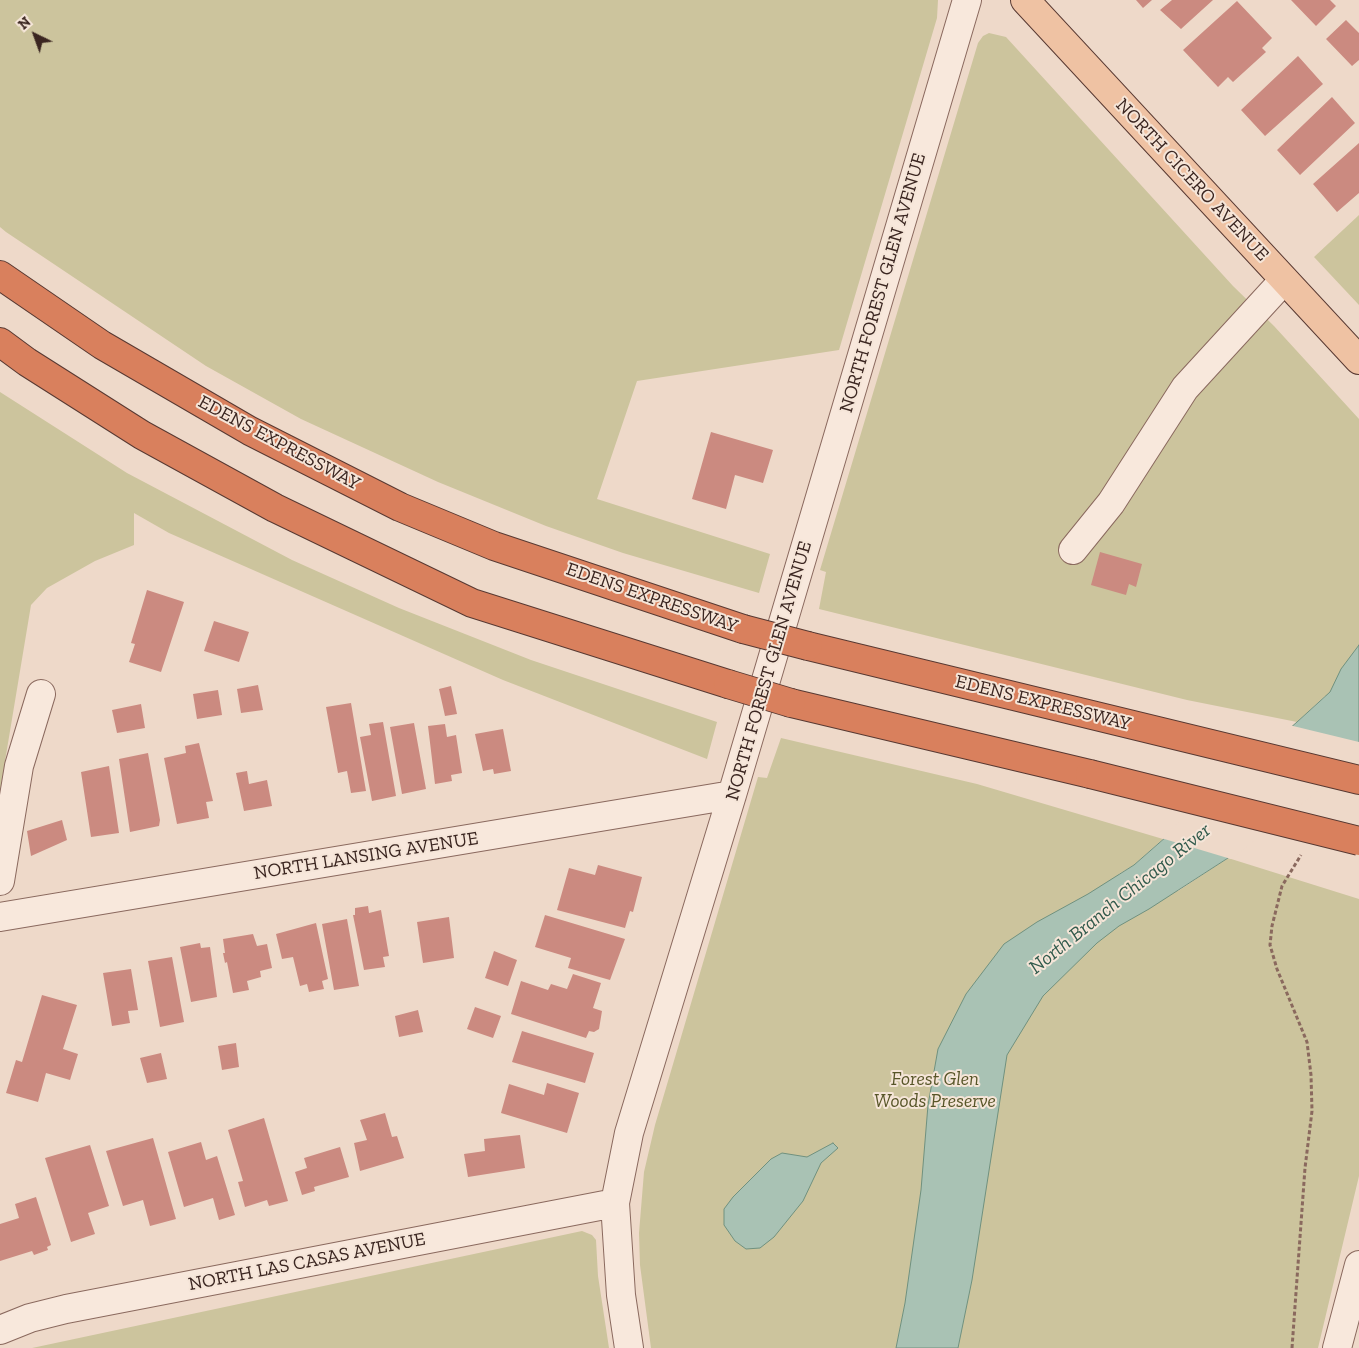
<!DOCTYPE html>
<style>
body{margin:0}
#map{position:relative;width:1359px;height:1348px;overflow:hidden;background:#eed9c9;font-family:"Zilla Slab",serif}
canvas{display:block}
.north{position:absolute;left:10px;top:10px;width:50px;height:50px;-webkit-text-stroke:4px #f5e5d8;paint-order:stroke;rotate:318deg;font-size:14px;font-weight:700;line-height:20px;text-align:center;color:#3b2621}
.north::after{content:'';display:block;margin:auto;width:18px;height:22px;background:#3b2621;clip-path:polygon(50% 0,100% 100%,50% 72%,0 100%)}
</style>
<div id="map">
<canvas width="1359" height="1348"></canvas>
<div class="north">N</div>
</div>
<script>
const context = document.querySelector('canvas').getContext('2d');
context.lineJoin = 'round';
function fill(path, color) { context.fillStyle = color; context.fill(path, 'evenodd'); }
const poly = rows => new Path2D(rows.map(r => 'M' + r).join(''));
function trace(path, color, width, dash) { context.strokeStyle = color; context.lineWidth = width; context.lineCap = dash ? 'butt' : 'round'; context.setLineDash(dash || []); context.stroke(path); }
function drawText(font, color, halo, rows, align = 'center') {
  context.font = font + ' "Zilla Slab",serif'; context.lineWidth = 4; context.setLineDash([]); context.textBaseline = 'middle'; context.strokeStyle = halo; context.fillStyle = color; for (const [text, x, y, turn = 0] of rows) {
    context.save(); context.translate(x, y); context.rotate((+turn || 0) * Math.PI / 180); context.textAlign = isNaN(turn) ? turn : align; if (halo) context.strokeText(text, 0, 0); context.fillText(text, 0, 0); context.restore();
  }
}
const green = poly([
 [0,0,938,0,937,18,839,350,637,381,597,499,770,554,759,593,623,553,546,526,438,482,301,419,206,366,6,232,0,227],
 [989,33,1006,37,1233,286,1274,326,1359,419,1359,703,1325,696,1297,722,1187,700,819,609,826,572,820,570,978,43,983,36],
 [1359,215,1359,305,1314,257],
 [0,392,127,473,292,560,399,608,531,660,717,722,707,759,503,680,169,533,134,513,134,545,95,561,47,588,31,605,0,791],
 [781,738,977,784,1163,839,1134,865,1119,874,1178,891,1228,858,1359,899,1359,1176,1318,1348,651,1348,640,1265,639,1233,644,1172,655,1125,758,777,767,778],
 [582,1231,592,1235,596,1240,598,1276,609,1348,32,1348]
]);
const water = poly([
 [1359,645,1359,755,1228,858,1149,909,1119,926,1097,943,1043,996,1007,1055,972,1280,958,1348,896,1348,905,1303,921,1190,928,1105,938,1049,966,994,1004,944,1037,922,1088,894,1134,865,1297,722,1330,692,1341,669,1359,645],
 [833,1143,838,1148,821,1163,803,1201,774,1237,760,1248,746,1249,735,1241,724,1225,724,1209,733,1197,771,1159,782,1153,807,1157,833,1143]
]);
const pier = poly([
 [1289,725,1359,742,1359,759,1231,859,1161,838]
]);
const building = poly([
 [1136,0,1152,0,1143,8],
 [1172,0,1213,0,1181,29,1160,10],
 [1291,0,1330,0,1336,6,1316,26],
 [1237,1,1272,38,1262,48,1266,52,1233,82,1228,77,1218,87,1183,50],
 [1346,20,1359,33,1359,60,1352,66,1326,39],
 [1298,56,1323,84,1265,136,1241,110],
 [1332,97,1355,123,1300,175,1277,150],
 [1359,143,1359,193,1337,212,1313,184],
 [711,432,773,450,763,483,735,475,726,509,692,499],
 [1100,552,1142,564,1136,587,1129,584,1126,595,1091,585],
 [147,590,184,602,161,672,129,662,135,644,131,643],
 [214,621,249,632,239,662,204,651],
 [258,685,263,710,241,713,237,689],
 [451,686,457,714,445,716,439,689],
 [218,690,222,715,197,719,193,694],
 [351,703,366,791,351,793,347,771,338,773,326,707],
 [141,704,145,728,117,733,112,710],
 [383,722,396,796,372,801,360,737,371,735,369,724],
 [414,723,426,789,402,794,390,727],
 [445,724,447,737,456,735,462,773,451,775,452,781,435,784,428,726],
 [503,729,511,771,494,774,493,769,483,771,475,734],
 [199,743,213,801,206,802,209,818,177,824,164,758,186,753,185,746],
 [148,753,160,820,159,826,130,832,119,759],
 [109,766,119,833,91,837,81,772],
 [247,771,249,784,267,780,272,806,244,811,236,773],
 [62,820,67,840,31,856,27,831],
 [598,865,642,877,633,912,630,911,625,928,557,910,569,868,595,875],
 [368,906,369,913,381,910,389,956,383,957,385,967,364,970,353,915,355,915,355,908],
 [545,915,625,939,610,980,568,968,571,958,535,947],
 [449,917,454,958,423,963,417,922],
 [347,919,359,986,334,990,322,924],
 [316,923,328,979,322,981,324,989,309,992,307,984,300,986,293,957,282,959,276,934],
 [253,934,257,946,267,944,272,968,260,971,261,977,247,981,249,990,233,993,227,962,225,963,223,953,225,953,223,939],
 [200,943,201,948,210,947,217,997,191,1002,180,947],
 [494,951,517,960,508,986,485,978],
 [172,957,184,1022,160,1027,148,961],
 [131,969,138,1010,128,1011,130,1023,112,1026,103,973],
 [573,974,601,983,593,1008,602,1011,599,1029,594,1032,589,1031,586,1038,511,1014,521,981,548,990,551,984,567,989],
 [42,995,77,1005,63,1049,78,1054,70,1080,46,1073,38,1102,6,1093,16,1060,22,1062],
 [475,1007,501,1016,493,1038,467,1029],
 [418,1010,423,1032,399,1037,395,1016],
 [522,1031,594,1053,585,1083,512,1062],
 [236,1043,239,1067,222,1070,218,1046],
 [161,1053,167,1079,147,1083,140,1058],
 [547,1083,579,1093,567,1133,501,1113,509,1084,544,1095],
 [385,1113,392,1137,397,1136,404,1158,360,1171,354,1143,367,1140,360,1120],
 [264,1118,288,1201,269,1206,267,1200,245,1207,238,1182,243,1181,228,1130],
 [520,1135,525,1168,468,1177,464,1154,485,1151,484,1139],
 [153,1138,176,1219,150,1226,143,1200,123,1206,106,1151],
 [201,1142,206,1160,217,1156,235,1215,219,1220,213,1198,184,1207,168,1152],
 [90,1145,109,1206,88,1213,95,1234,71,1242,45,1158],
 [340,1147,349,1177,314,1187,315,1191,302,1195,295,1172,307,1168,304,1158],
 [36,1197,51,1245,47,1247,48,1250,34,1255,32,1251,0,1261,0,1224,19,1218,15,1204]
]);
const path = poly([
 [1292,1348,1305,1168,1312,1111,1311,1075,1307,1042,1277,969,1270,945,1272,926,1282,886,1301,855]
]);
const minor = poly([
 [1073,550,1111,503,1185,388,1284,280],
 [0,881,19,766,41,694],
 [0,917,732,795],
 [0,1330,30,1318,66,1309,615,1203],
 [629,1348,621,1295,615,1203,629,1133,732,795,967,0],
 [1337,1348,1359,1265]
]);
const major = poly([
 [1025,0,1359,360]
]);
const highway = poly([
 [0,275,102,345,250,431,400,507,494,546,743,629],
 [0,342,27,362,142,435,275,508,472,603,728,684],
 [808,646,1359,780],
 [791,703,1090,774]
]);
const highwayBridge = poly([
 [743,629,808,646],
 [728,684,791,703],
 [1090,774,1359,841]
]);
const streetNames = [
 ["NORTH CICERO AVENUE",1192,180,47],
 ["NORTH FOREST GLEN AVENUE",883,283,-74],
 ["EDENS EXPRESSWAY",279,443,28],
 ["EDENS EXPRESSWAY",652,598,19],
 ["NORTH FOREST GLEN AVENUE",769,671,-74],
 ["EDENS EXPRESSWAY",1043,703,14],
 ["NORTH LANSING AVENUE",366,856,-9],
 ["NORTH LAS CASAS AVENUE",307,1262,-11]
];
const parkNames = [
 ["Forest Glen",935,1080],
 ["Woods Preserve",935,1102]
];
const waterNames = [
 ["North Branch Chicago River",1120,899,-39]
];
fill(green, '#ccc49d');
fill(water, '#a9c2b4');
trace(water, '#70917f', 1);
fill(pier, '#eed9c9');
fill(building, '#cb8a80');
trace(minor, '#8a695e', 30);
trace(major, '#583932', 30);
trace(highway, '#583932', 30);
trace(path, '#8a695e', 3, [4, 2.5]);
trace(minor, '#f8e8dc', 28);
trace(major, '#efc2a3', 28);
trace(highway, '#d9805d', 28);
trace(highwayBridge, '#583932', 30, []);
trace(highwayBridge, '#d9805d', 28);
drawText('19px', '#3b2621', '#f5e5d8', streetNames);
drawText('italic 19px', '#575528', '#f5e5d8', parkNames);
drawText('italic 20px', '#315a4c', '#f5e5d8', waterNames);
</script>
